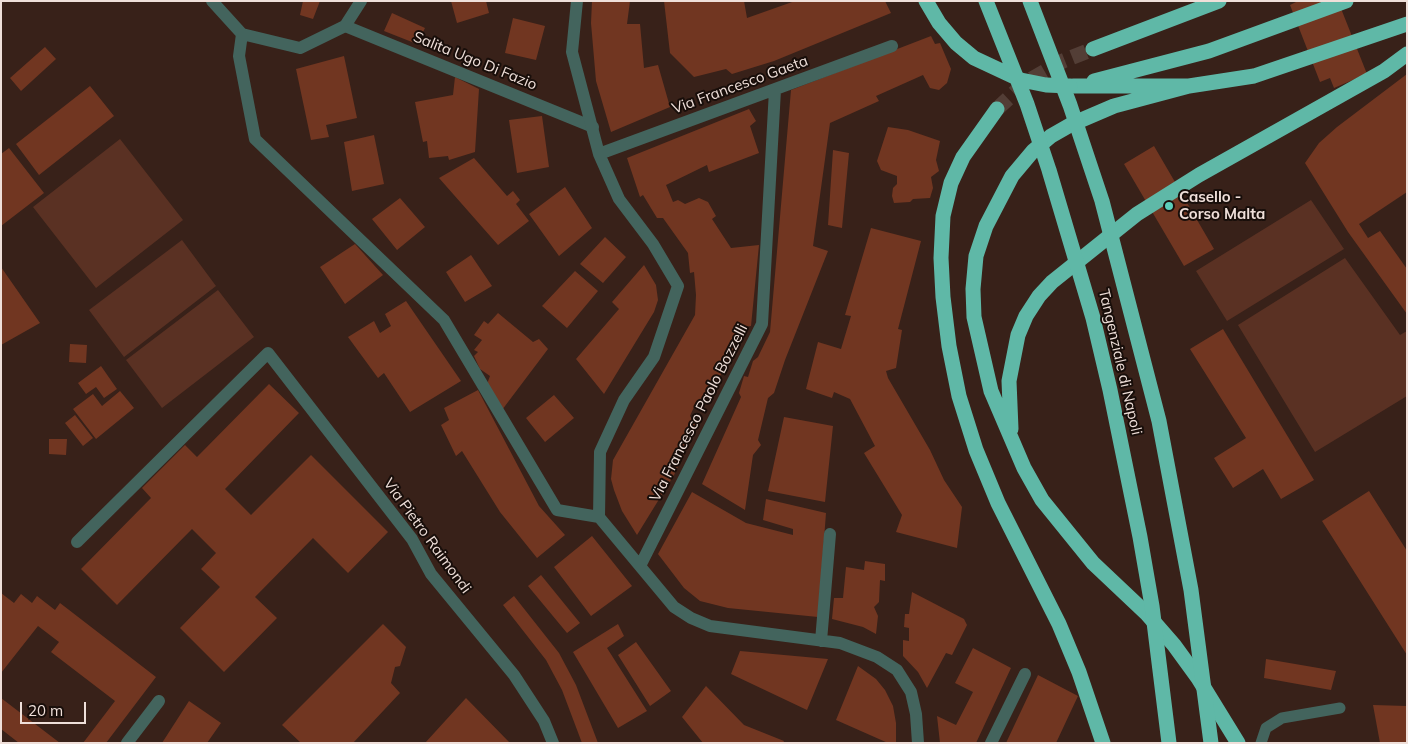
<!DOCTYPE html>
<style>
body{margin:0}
#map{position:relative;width:1408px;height:744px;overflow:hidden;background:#382119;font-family:Mulish,sans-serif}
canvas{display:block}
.frame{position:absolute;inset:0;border:2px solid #efdfd9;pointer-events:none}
.scale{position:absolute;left:20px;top:702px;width:66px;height:22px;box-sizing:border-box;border:2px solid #efdfd9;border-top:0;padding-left:6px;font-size:15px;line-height:18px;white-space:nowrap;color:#efdfd9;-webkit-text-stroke:4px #180e0a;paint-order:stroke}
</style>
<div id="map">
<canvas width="1408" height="744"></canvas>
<div class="frame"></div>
<div class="scale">20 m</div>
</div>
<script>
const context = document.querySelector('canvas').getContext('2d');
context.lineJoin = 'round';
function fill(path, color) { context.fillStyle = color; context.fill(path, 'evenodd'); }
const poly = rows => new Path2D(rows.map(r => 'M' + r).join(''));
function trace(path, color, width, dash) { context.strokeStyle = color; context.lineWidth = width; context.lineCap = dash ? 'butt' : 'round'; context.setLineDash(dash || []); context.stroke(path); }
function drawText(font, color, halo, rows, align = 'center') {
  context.font = font + ' Mulish,sans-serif'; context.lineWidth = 4; context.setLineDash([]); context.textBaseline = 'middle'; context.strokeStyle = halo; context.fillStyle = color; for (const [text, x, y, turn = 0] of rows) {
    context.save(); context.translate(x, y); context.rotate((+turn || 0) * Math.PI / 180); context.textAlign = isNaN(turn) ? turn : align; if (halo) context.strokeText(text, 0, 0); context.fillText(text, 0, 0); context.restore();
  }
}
const green = poly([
 [120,139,183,220,96,288,33,207],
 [1311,200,1344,249,1227,321,1196,271],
 [182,240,216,286,124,357,89,310],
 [1345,258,1400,335,1407,331,1407,396,1315,452,1238,325],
 [218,290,254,337,162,408,126,360]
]);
const building = poly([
 [303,1,320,1,313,19,300,15],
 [451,1,486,1,489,13,457,23],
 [592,1,630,1,627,24,640,24,644,68,658,65,670,107,611,132,596,81,591,23],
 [664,1,744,1,747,18,795,1,885,1,891,13,774,61,732,74,726,69,694,77,670,53],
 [1298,1,1338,1,1367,74,1334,88,1330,78,1320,82,1290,5],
 [392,13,425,28,417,44,384,31],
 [513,18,545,26,536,60,505,53],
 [931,36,935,44,940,43,951,69,947,83,939,90,930,88,923,75,876,96,879,101,830,123,813,246,828,251,785,360,774,393,768,398,758,440,761,445,753,455,745,510,702,484,741,397,739,393,744,376,748,377,753,361,758,357,770,332,791,90],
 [45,47,56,59,21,91,10,78],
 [344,56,357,118,326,125,329,137,311,140,296,69],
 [1407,74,1407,192,1359,224,1368,238,1380,231,1407,269,1407,314,1348,232,1305,163,1319,143,1337,127],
 [455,77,479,89,475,152,449,160,448,156,429,158,427,141,423,142,415,102,453,95],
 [90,86,114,116,39,175,16,144],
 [749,109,756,121,750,126,759,153,709,172,707,165,666,185,673,202,678,200,685,204,699,198,708,202,716,216,712,219,731,248,759,245,751,326,741,327,742,334,735,346,735,352,700,408,694,407,690,416,696,424,695,431,674,475,637,535,622,511,614,490,611,479,613,460,695,315,696,295,694,272,690,273,688,253,663,218,657,218,643,195,640,197,627,158],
 [542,116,549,167,517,173,509,120],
 [888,127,908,130,940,141,936,160,939,171,931,177,933,188,930,198,913,199,910,202,894,203,892,196,893,188,897,184,897,176,881,170,877,161],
 [374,135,384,184,352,191,344,142],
 [1154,146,1214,249,1184,266,1124,164],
 [9,148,44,193,1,226,1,154],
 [833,150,849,153,842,228,828,225],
 [474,158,507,196,513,191,520,200,516,204,529,221,498,245,439,178],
 [565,187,592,228,559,256,529,214],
 [400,198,425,227,397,250,372,219],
 [871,228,921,241,898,329,902,330,896,368,886,371,888,378,930,450,944,480,962,507,957,548,896,532,902,515,864,453,875,446,850,399,834,392,832,398,806,389,818,342,841,349,851,316,845,315],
 [605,237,626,257,603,283,580,264],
 [355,244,383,275,345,304,320,267],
 [471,255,492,286,465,302,446,272],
 [644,265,656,285,658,300,654,312,604,394,576,359,619,309,612,302],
 [1,267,40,323,1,345],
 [575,271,598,291,567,328,542,306],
 [406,301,461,381,410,412,384,373,378,378,348,337,374,321,380,333,391,326,385,314],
 [498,313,533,342,539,339,548,349,502,410,487,384,490,376,480,369,474,356,478,352,474,350,482,340,474,335,484,321,488,324],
 [1223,329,1314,480,1281,499,1263,469,1233,488,1214,458,1246,438,1190,349],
 [70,344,87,345,86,363,69,362],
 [101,366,117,389,104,398,96,387,86,394,78,383],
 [269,384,299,413,225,489,251,515,311,455,388,532,348,573,313,538,255,597,277,618,224,672,180,628,220,587,201,569,216,553,192,529,117,605,81,569,151,498,142,488,185,445,197,457],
 [478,390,539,506,565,535,537,558,500,512,462,451,456,456,441,425,449,420,444,408],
 [120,391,134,408,96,439,73,409,93,394,102,406],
 [554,395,574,418,545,442,526,418],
 [75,415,93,438,83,446,65,423],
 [784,417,833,426,825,502,768,491],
 [49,439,67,439,66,455,49,454],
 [1369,491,1407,551,1407,655,1322,521],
 [692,492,746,523,793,535,793,529,763,520,766,499,826,513,818,617,728,608,700,601,684,588,658,554],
 [592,536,632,586,591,616,554,567],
 [865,561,885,564,885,581,880,580,879,602,874,607,878,616,876,634,863,627,832,619,834,598,843,598,846,567,864,570],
 [541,575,580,623,567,633,528,586],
 [912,592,964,619,967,625,952,655,946,653,927,688,918,672,903,656,903,640,909,641,909,628,904,627,905,614,909,614],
 [1,593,14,603,21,594,32,603,37,596,55,610,60,603,156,677,106,743,83,743,115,701,51,652,59,642,38,626,1,673],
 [514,596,559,653,576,685,598,743,582,743,562,690,546,660,503,605],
 [383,624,406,647,400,666,395,667,391,683,400,693,353,743,301,743,282,725],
 [618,624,624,636,607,648,647,711,618,728,573,652],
 [636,642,671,691,650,706,618,655],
 [973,648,1011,668,976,743,940,743,937,716,956,725,973,692,955,683],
 [740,651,828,659,807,710,731,674],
 [1266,659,1336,671,1331,690,1264,678],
 [858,666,876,679,885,690,893,706,896,723,896,743,888,743,836,720],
 [1038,675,1078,696,1056,743,1006,743],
 [706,686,744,725,784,741,783,743,703,743,682,717],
 [1,698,60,743,19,743,1,729],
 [466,698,510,743,425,743],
 [189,701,221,723,207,743,162,743],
 [1373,705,1407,706,1407,743,1380,743]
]);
const motorwayTunnel = poly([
 [997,109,1025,83,1063,61,1093,49]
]);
const service = poly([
 [1261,743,1266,728,1282,718,1340,708]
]);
const pedestrian = poly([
 [345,26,593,127]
]);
const minor = poly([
 [212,1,242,34,300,48,345,26,361,1],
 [577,1,572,52,599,154,619,199,653,244,678,286,654,357,624,400,600,452,599,517,674,607,691,618,710,626,840,643,877,657,897,670,911,692,916,714,918,743],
 [242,34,239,56,255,139,444,320,557,510,599,517],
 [599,154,892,46],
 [77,542,268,353,412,539,431,574,514,675,544,721,553,743],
 [640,566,762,324,775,90],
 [821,641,830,534],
 [127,743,159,701],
 [991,743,1025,674]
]);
const motorway = poly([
 [1093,49,1219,1],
 [1094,81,1209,51,1346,1],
 [1073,86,1189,86,1254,76,1407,24],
 [1189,86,1114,106,1072,124,1051,136,1033,151,1012,176,986,226,976,256,973,289,974,317,991,391,1024,468,1042,500,1093,563,1147,614,1174,645,1198,678,1238,743],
 [997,109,963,157,951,183,943,216,941,258,943,297,949,346,959,396,976,450,998,503,1059,624,1079,672,1103,743],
 [1011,429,1009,381,1018,335,1026,316,1039,296,1052,282,1137,214,1199,175,1384,71,1407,54]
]);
const motorwayBridge = poly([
 [926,1,939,23,956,43,974,58,1021,80,1046,85,1070,86],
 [986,1,1027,104,1049,170,1093,318,1110,390,1140,537,1152,606,1169,743],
 [1030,1,1070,105,1102,201,1159,421,1191,590,1211,743]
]);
const markers = [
 [1169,206,5,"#5cceba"]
];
const streetNames = [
 ["Salita Ugo Di Fazio",475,61,22],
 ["Via Francesco Gaeta",740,85,-20],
 ["Tangenziale di Napoli",1120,362,77],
 ["Via Francesco Paolo Bozzelli",699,413,-63],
 ["Via Pietro Raimondi",427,536,54]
];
const poiNames = [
 ["Casello -",1179,197],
 ["Corso Malta",1179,214]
];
fill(green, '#5a3123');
fill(building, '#713621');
trace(motorwayTunnel, '#533e36', 15, [15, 8]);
trace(service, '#43645d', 11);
trace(pedestrian, '#43645d', 12);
trace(minor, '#43645d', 12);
trace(motorway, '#5fb8a7', 15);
trace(motorwayBridge, '#5fb8a7', 15);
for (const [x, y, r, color] of markers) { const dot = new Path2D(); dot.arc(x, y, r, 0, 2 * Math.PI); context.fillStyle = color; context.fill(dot); trace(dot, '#180e0a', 2); }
drawText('15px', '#efdfd9', '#180e0a', streetNames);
drawText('bold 15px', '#efdfd9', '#180e0a', poiNames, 'left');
</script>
